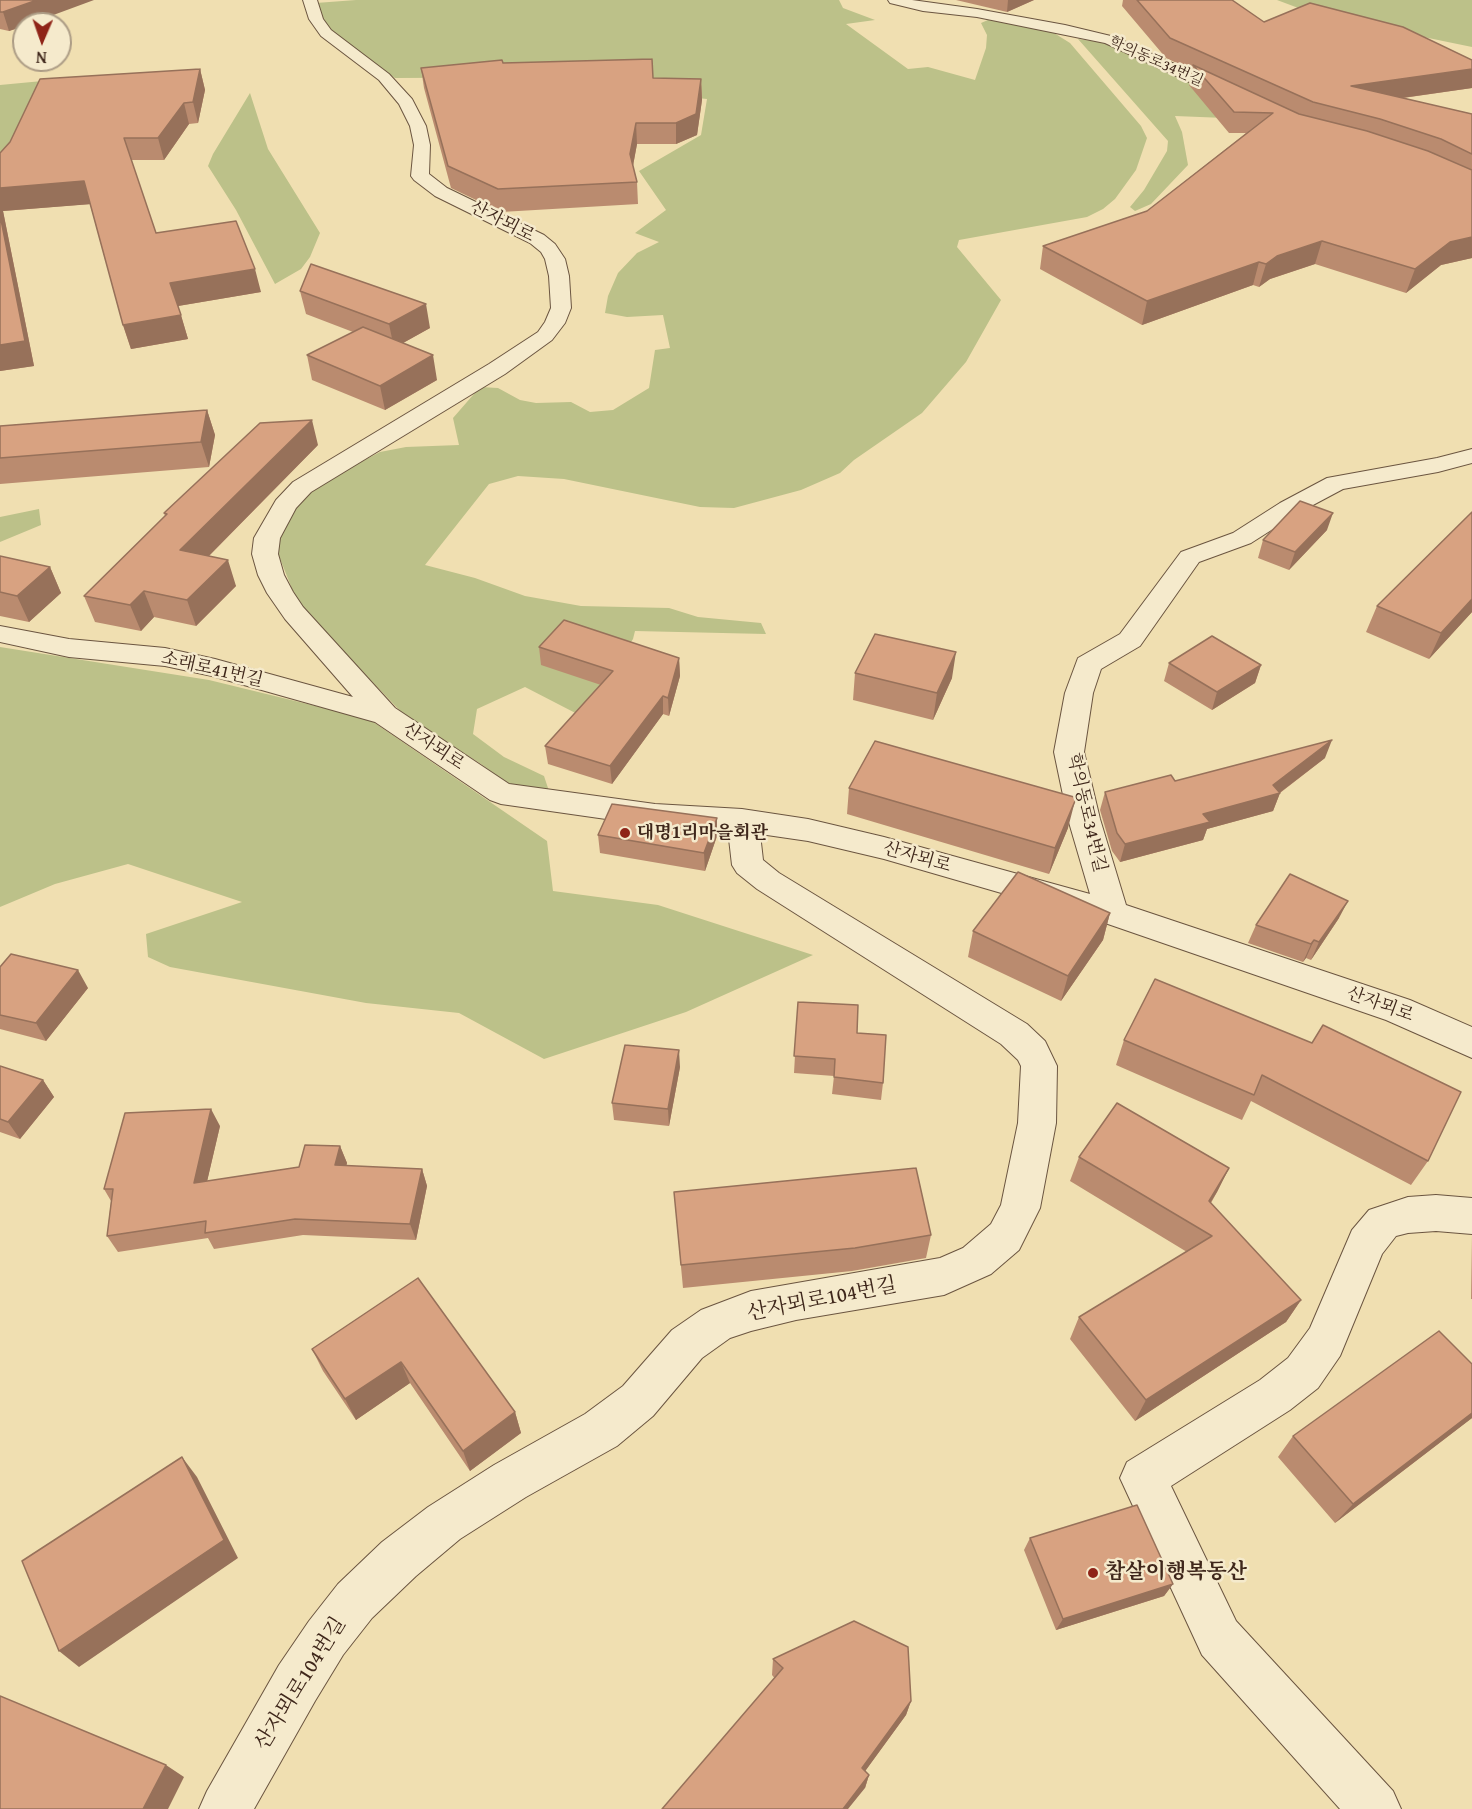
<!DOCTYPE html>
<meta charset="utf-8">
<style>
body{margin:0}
#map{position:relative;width:1472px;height:1809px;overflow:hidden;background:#f0dfb1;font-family:"Gentium Book Plus",serif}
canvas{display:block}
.north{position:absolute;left:12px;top:12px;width:60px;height:60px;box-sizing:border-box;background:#f5eacc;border:2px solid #ac9c85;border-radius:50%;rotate:182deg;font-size:16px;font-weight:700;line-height:24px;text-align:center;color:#3f271b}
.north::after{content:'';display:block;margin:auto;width:21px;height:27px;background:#8f2418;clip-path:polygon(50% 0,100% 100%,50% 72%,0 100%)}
</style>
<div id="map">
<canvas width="1472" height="1809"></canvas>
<div class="north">N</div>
</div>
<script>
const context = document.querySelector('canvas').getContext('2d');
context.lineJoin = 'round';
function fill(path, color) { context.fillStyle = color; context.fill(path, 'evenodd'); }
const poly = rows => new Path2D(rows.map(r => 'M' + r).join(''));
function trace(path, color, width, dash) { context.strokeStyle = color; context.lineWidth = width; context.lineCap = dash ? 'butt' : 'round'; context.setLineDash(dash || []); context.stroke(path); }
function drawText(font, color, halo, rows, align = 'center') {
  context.font = font + ' "Gentium Book Plus","Noto Serif KR",serif'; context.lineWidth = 5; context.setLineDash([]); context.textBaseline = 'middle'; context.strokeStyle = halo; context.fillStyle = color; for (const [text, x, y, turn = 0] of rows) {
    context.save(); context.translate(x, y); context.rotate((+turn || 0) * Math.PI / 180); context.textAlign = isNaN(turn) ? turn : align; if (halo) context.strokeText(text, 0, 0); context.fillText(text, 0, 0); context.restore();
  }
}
const green = poly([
 [356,0,839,0,843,8,875,20,846,24,908,69,928,67,975,80,986,48,987,35,981,23,988,20,999,21,1054,33,1070,43,1141,126,1147,138,1136,170,1115,199,1103,209,1087,217,959,240,957,247,1001,300,966,362,922,413,854,460,840,473,801,490,734,508,700,507,564,479,518,476,489,484,425,565,475,578,525,596,581,606,669,608,698,617,761,623,766,634,635,631,633,639,600,689,587,719,525,687,477,709,473,734,504,757,544,776,550,794,513,788,481,764,405,716,298,604,277,551,285,521,313,487,380,452,406,447,459,445,453,418,480,387,498,388,520,400,536,403,571,402,590,412,613,410,649,388,655,350,670,348,663,315,627,317,605,313,608,296,618,273,637,253,659,242,635,233,666,210,639,171,701,135,707,99,659,94,614,77,395,78,327,28,316,3],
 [1277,0,1472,0,1472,47,1317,15],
 [1078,39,1106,43,1275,120,1175,116,1182,132,1188,165,1151,204,1135,211,1130,207,1144,190,1167,151,1168,141],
 [53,80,0,175,0,85],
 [250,93,268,149,320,233,310,257,301,269,275,284,236,210,208,166,213,154],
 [39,509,41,525,0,542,0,517],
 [0,647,209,680,369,719,547,841,553,891,658,905,813,955,686,1012,544,1059,459,1013,366,1003,170,967,148,957,146,934,242,902,128,864,55,884,0,907]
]);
const minor = poly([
 [303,0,317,0,323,19,331,30,389,74,412,99,426,126,430,145,429,174,447,188,544,235,555,244,565,259,569,276,571,308,565,323,552,340,505,374,311,492,296,508,280,538,278,554,284,575,293,592,303,607,395,708,509,784,655,804,742,809,808,819,884,837,1090,894,1068,819,1054,752,1065,693,1078,658,1120,634,1181,552,1233,533,1280,503,1327,478,1437,458,1472,449,1472,463,1438,472,1343,489,1298,513,1251,543,1199,562,1140,646,1101,669,1093,693,1084,752,1100,819,1126,905,1410,1000,1472,1027,1472,1058,1386,1020,1105,923,884,859,808,841,760,834,763,860,779,873,1027,1024,1045,1041,1057,1066,1056,1123,1040,1208,1019,1250,991,1274,944,1295,796,1320,751,1331,730,1338,702,1358,653,1416,617,1446,526,1497,460,1539,416,1576,372,1618,343,1655,315,1701,254,1809,199,1809,207,1791,279,1665,309,1621,338,1584,382,1542,428,1507,494,1465,585,1414,623,1386,672,1330,701,1310,751,1291,940,1258,963,1248,991,1224,1001,1205,1018,1123,1021,1066,1018,1060,1001,1044,757,889,737,873,732,865,728,830,655,826,501,804,490,800,375,722,212,676,165,666,69,657,0,642,0,626,69,639,165,648,215,659,353,697,285,619,267,593,258,575,252,554,254,538,276,500,293,482,489,364,538,332,545,322,551,308,549,276,545,259,541,252,530,243,435,196,414,180,411,176,414,145,410,126,399,104,379,80,321,36,309,19,303,0],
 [888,0,912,0,977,9,1065,25,1115,37,1236,92,1238,95,1236,98,1224,98,1105,43,977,17,923,11,890,3,888,0],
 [1436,1195,1472,1198,1472,1234,1436,1231,1408,1233,1396,1236,1382,1254,1340,1356,1318,1388,1290,1410,1171,1486,1236,1621,1393,1791,1401,1809,1340,1809,1202,1655,1120,1478,1127,1462,1260,1380,1288,1358,1310,1328,1352,1230,1369,1210,1408,1197,1436,1195]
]);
const wall = poly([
 [0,0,24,24,24,26,9,31,0,29],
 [956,0,1034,0,1007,12],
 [1123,0,1232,0,1264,22,1472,60,1472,88,1403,98,1472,114,1472,258,1441,265,1406,293,1315,264,1270,279,1259,287,1253,285,1142,325,1040,269,1043,246,1147,211,1246,133,1229,133,1189,85,1192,70,1166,58,1122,6],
 [503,63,653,78,701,79,702,100,697,135,676,144,637,144,633,166,637,182,638,204,501,212,451,188,424,88,421,68],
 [200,69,205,90,198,123,189,124,164,160,131,160,156,233,261,292,178,306,188,339,131,349,123,325,90,204,3,211,34,366,0,371,0,153],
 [300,291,430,328,403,343,437,380,385,410,312,380,307,355,353,332,306,314],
 [207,410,215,435,209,467,0,484,0,426],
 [318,445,209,556,236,586,196,626,154,617,141,631,95,622,84,596,165,516,164,513],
 [1472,512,1472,612,1429,659,1366,632,1377,606],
 [1327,530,1289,570,1258,558,1263,540],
 [0,556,50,567,61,593,29,622,0,616],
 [539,647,679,658,680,676,669,716,663,714,612,784,548,764,545,746,601,685,541,665],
 [1169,663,1261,665,1255,683,1212,710,1164,681],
 [855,673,952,678,933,720,853,700],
 [1325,758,1280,793,1273,811,1207,829,1203,840,1120,862,1112,851,1100,810,1105,792],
 [849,788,1068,828,1049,874,847,814],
 [717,818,717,836,705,871,600,853,598,835],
 [1110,913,1103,940,1061,1001,968,957,973,931],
 [1339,918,1311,960,1306,958,1303,962,1248,943,1256,925],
 [0,967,88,988,46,1041,0,1029],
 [798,1002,857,1033,883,1083,881,1100,832,1094,834,1076,794,1073],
 [1124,1040,1312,1043,1428,1161,1411,1185,1251,1101,1242,1120,1116,1065],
 [0,1066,43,1080,54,1097,20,1139,0,1132],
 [680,1067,669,1126,614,1120,612,1103],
 [220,1126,207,1181,299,1167,340,1146,347,1163,346,1166,422,1169,427,1186,416,1240,303,1235,214,1249,208,1238,118,1252,107,1236,111,1201,104,1189],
 [1079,1157,1229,1168,1217,1192,1211,1203,1301,1300,1286,1322,1135,1421,1070,1339,1079,1317,1187,1252,1070,1181],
 [674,1192,931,1235,926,1258,852,1271,683,1288],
 [1472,1236,1472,1299,1471,1299],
 [418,1278,515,1412,521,1433,470,1471,410,1383,356,1420,323,1371,312,1349],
 [1472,1364,1472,1418,1335,1523,1278,1457,1293,1436],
 [1030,1538,1173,1584,1164,1596,1056,1630,1024,1550],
 [773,1659,911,1701,906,1715,865,1771,869,1775,865,1788,772,1675]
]);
const shadedWall = poly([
 [37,0,94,0,29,24,24,24,24,26,9,31,3,12],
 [1008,0,1034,0,1007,12],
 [200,69,205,90,198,123,193,102],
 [1472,69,1472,88,1345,106,1351,86],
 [701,79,702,100,697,135,676,144,676,123],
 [184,103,189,124,164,160,158,138],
 [636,123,637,144,631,176,630,154],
 [84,181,92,204,3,211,34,366,0,371,0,188],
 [1472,237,1472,258,1441,265,1406,293,1415,269,1450,242],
 [1322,241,1315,264,1270,279,1259,287,1266,264,1277,256],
 [1259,262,1253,285,1142,325,1147,301],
 [255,269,261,292,178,306,170,283],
 [426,304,430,328,394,348,389,324],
 [181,315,188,339,131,349,123,325],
 [433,355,437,380,385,410,380,386],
 [207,410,215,435,209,467,201,442],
 [312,420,318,445,189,576,180,550],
 [1333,513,1327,530,1289,570,1295,552],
 [228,560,236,586,196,626,187,600],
 [50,567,61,593,29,622,17,596],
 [144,591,154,617,141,631,130,605],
 [1472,599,1472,612,1429,659,1441,633],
 [956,652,952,678,933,720,937,693],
 [679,658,680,676,669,716,668,698],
 [1261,665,1255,683,1212,710,1217,692],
 [663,696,663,714,612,784,610,766],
 [1332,740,1325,758,1278,794,1280,793,1273,811,1207,829,1203,840,1120,862,1125,844,1273,785],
 [1075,801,1068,828,1049,874,1055,848],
 [717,818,717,836,705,871,704,853],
 [1348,901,1339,918,1311,960,1319,942],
 [1110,913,1103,940,1061,1001,1068,976],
 [1314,940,1306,958,1303,962,1311,944],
 [78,970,88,988,46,1041,36,1023],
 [679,1050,680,1067,669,1126,668,1109],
 [43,1080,54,1097,20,1139,8,1122],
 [211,1109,220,1126,203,1199,194,1183],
 [340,1146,347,1163,342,1182,335,1165],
 [1229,1168,1217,1192,1197,1224,1209,1201],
 [422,1169,427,1186,416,1240,410,1224],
 [1301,1300,1286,1322,1135,1421,1146,1400],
 [401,1362,410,1383,356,1420,345,1399],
 [515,1412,521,1433,470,1471,463,1451],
 [1472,1413,1472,1418,1335,1523,1353,1504],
 [182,1457,197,1477,238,1558,79,1667,59,1651],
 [1173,1584,1164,1596,1056,1630,1063,1619],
 [911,1701,906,1715,858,1781,862,1768],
 [166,1765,184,1777,168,1809,143,1809],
 [869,1775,865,1788,848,1809,843,1809]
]);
const building = poly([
 [0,0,37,0,3,12,0,12,0,0],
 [1137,0,1232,0,1264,22,1310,3,1403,27,1472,60,1472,69,1351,86,1472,114,1472,154,1441,139,1380,119,1313,102,1170,38,1137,0],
 [652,59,653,78,701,79,696,114,676,123,636,123,630,154,637,182,498,189,448,166,421,68,502,60,503,63,652,59],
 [1193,65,1299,114,1367,131,1428,151,1472,170,1472,237,1450,242,1415,269,1322,241,1277,256,1266,264,1259,262,1147,301,1043,246,1147,211,1273,113,1234,112,1193,65],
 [200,69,193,102,184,103,158,138,124,138,156,233,236,221,255,269,170,283,181,315,123,325,84,181,0,188,0,153,10,142,40,79,200,69],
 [0,215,25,341,0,345,0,215],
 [311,264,426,304,389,324,300,291,311,264],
 [363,327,433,355,380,386,307,355,363,327],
 [207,410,201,442,0,458,0,426,207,410],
 [312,420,180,550,228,560,187,600,144,591,130,605,84,596,167,514,164,513,260,423,312,420],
 [1300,501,1333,513,1295,552,1263,540,1300,501],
 [1472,512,1472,599,1441,633,1377,606,1472,512],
 [0,556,50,567,17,596,0,592,0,556],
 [564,620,679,658,668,698,663,696,610,766,545,746,613,671,539,647,564,620],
 [875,634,956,652,937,693,855,673,875,634],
 [1212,636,1261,665,1217,692,1169,663,1212,636],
 [1332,740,1273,785,1280,793,1203,814,1210,822,1125,844,1117,833,1105,792,1171,775,1175,781,1332,740],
 [875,741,1074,797,1075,801,1055,848,849,788,875,741],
 [612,804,717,818,704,853,598,835,612,804],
 [1018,872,1110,913,1068,976,973,931,1018,872],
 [1290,874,1348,901,1319,942,1314,940,1311,944,1256,925,1290,874],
 [11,954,78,970,36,1023,0,1015,0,967,11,954],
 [1155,979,1312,1043,1323,1025,1461,1092,1428,1161,1262,1075,1254,1095,1124,1040,1155,979],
 [798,1002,858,1005,857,1033,886,1035,883,1083,834,1077,835,1059,794,1056,798,1002],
 [625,1045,679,1050,668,1109,612,1103,625,1045],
 [0,1066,43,1080,8,1122,0,1119,0,1066],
 [1117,1103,1229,1168,1209,1201,1301,1300,1146,1400,1079,1317,1212,1236,1079,1157,1117,1103],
 [211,1109,194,1183,299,1167,305,1145,340,1146,335,1165,422,1169,410,1224,295,1219,205,1233,206,1221,107,1236,113,1189,104,1189,125,1113,211,1109],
 [916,1168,931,1235,855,1248,681,1265,674,1192,916,1168],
 [418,1278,515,1412,463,1451,401,1362,345,1399,312,1349,418,1278],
 [1439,1331,1472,1364,1472,1413,1353,1504,1293,1436,1439,1331],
 [182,1457,224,1540,59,1651,22,1561,182,1457],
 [1137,1505,1173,1584,1063,1619,1030,1538,1137,1505],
 [854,1621,908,1647,911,1701,862,1768,869,1775,843,1809,662,1809,783,1668,773,1659,854,1621],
 [0,1696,166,1765,143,1809,0,1809,0,1696]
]);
const markers = [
 [625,833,6,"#8f2418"],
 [1093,1573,6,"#8f2418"]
];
const farStreetnames = [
 ["학의동로34번길",1156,62,24]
];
const streetNames = [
 ["산자뫼로",502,222,27],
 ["소래로41번길",212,670,13],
 ["산자뫼로",433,747,34],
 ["학의동로34번길",1086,813,77],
 ["산자뫼로",917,858,16],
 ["산자뫼로",1380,1005,20]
];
const poiNames = [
 ["대명1리마을회관",637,833]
];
const nearStreetnames = [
 ["산자뫼로104번길",822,1300,-11],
 ["산자뫼로104번길",301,1684,-58]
];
const nearPoinames = [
 ["참살이행복동산",1105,1573]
];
fill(green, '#bcc189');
trace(minor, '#6b5540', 2);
fill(minor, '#f5eacc');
fill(wall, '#ba8b6f');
fill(shadedWall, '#97715a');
fill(building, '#d8a281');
trace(building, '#97715a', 1.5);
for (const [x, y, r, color] of markers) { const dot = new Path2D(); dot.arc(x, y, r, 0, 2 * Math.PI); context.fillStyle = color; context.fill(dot); trace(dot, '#f5eacc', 2); }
drawText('15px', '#3f271b', '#f5eacc', farStreetnames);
drawText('18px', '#3f271b', '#f5eacc', streetNames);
drawText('bold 18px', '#3f271b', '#f5eacc', poiNames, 'left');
drawText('21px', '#3f271b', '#f5eacc', nearStreetnames);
drawText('bold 21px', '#3f271b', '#f5eacc', nearPoinames, 'left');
</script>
